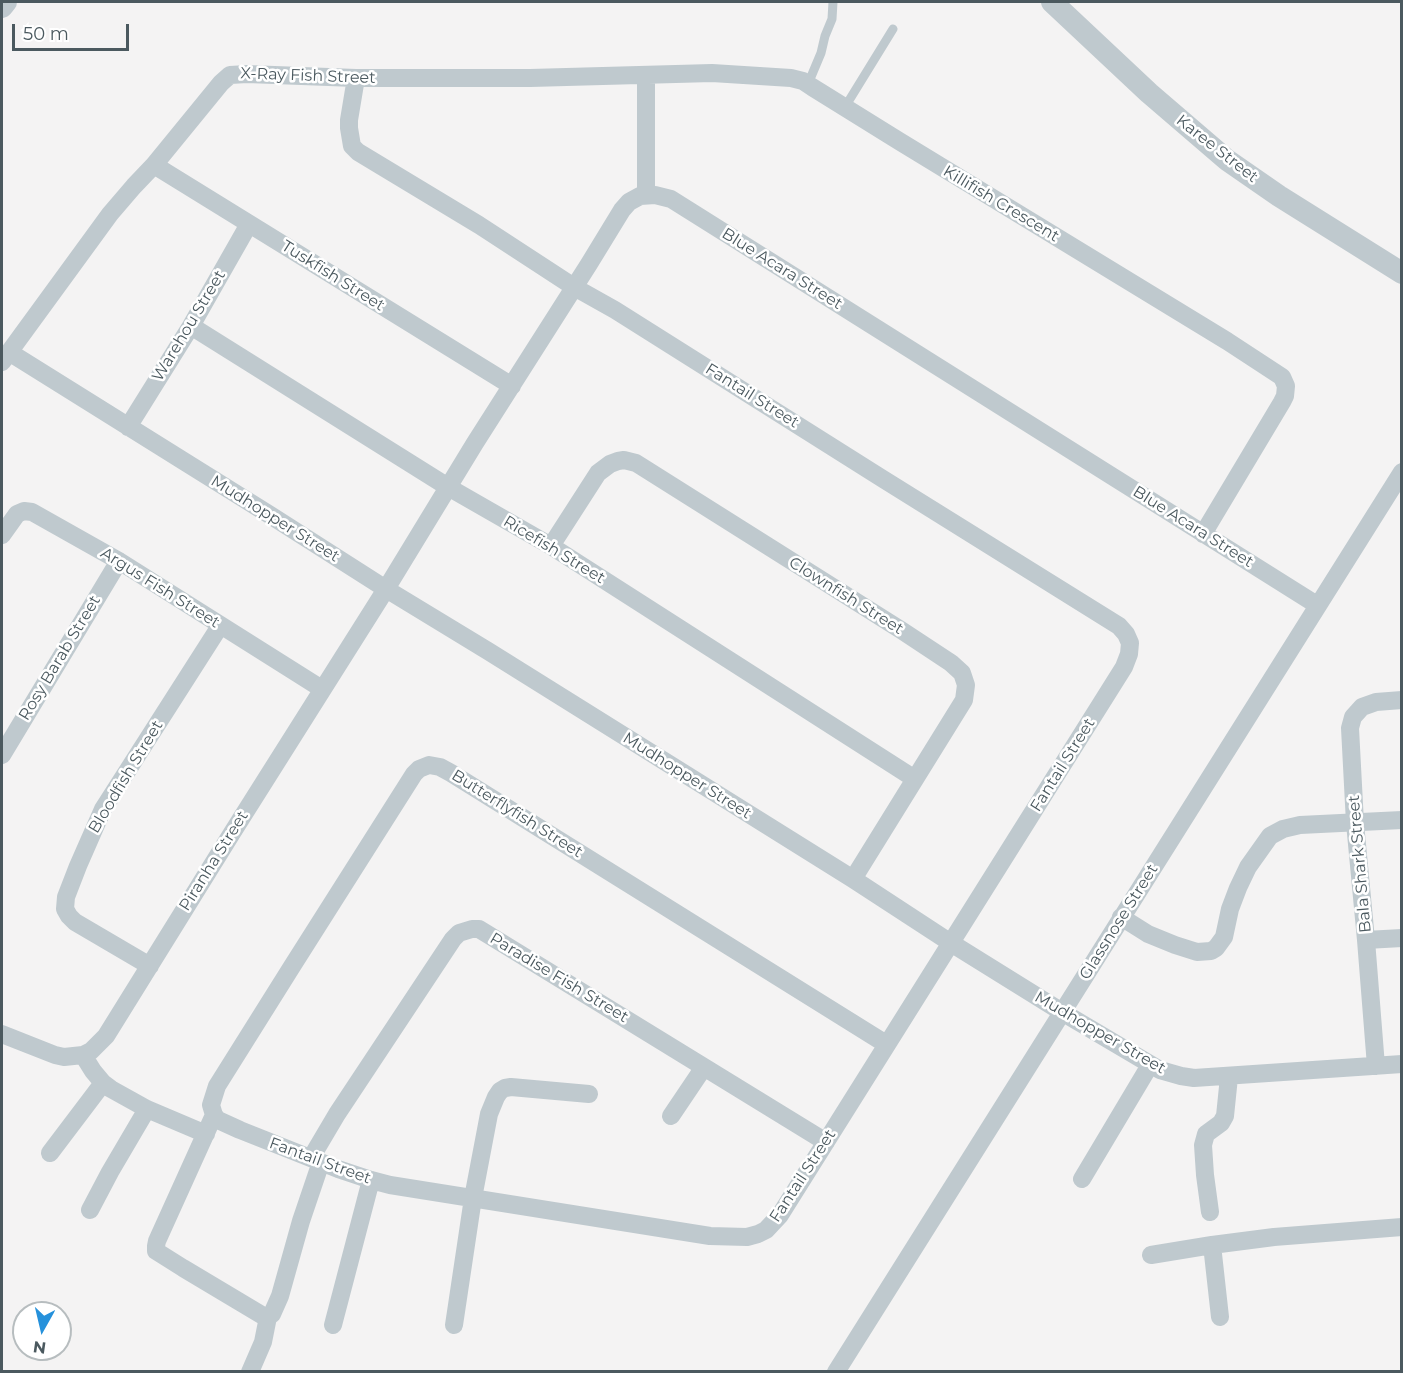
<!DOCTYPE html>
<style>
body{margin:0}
#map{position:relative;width:1403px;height:1373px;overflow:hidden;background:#f4f3f3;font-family:Montserrat,sans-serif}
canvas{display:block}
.frame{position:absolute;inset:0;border:3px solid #4b595f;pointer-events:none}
.north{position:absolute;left:12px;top:1301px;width:60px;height:60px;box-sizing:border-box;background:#fff;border:2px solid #b7bdbf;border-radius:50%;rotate:188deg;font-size:16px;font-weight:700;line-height:24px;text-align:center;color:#4b595f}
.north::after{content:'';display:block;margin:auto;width:21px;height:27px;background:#2691db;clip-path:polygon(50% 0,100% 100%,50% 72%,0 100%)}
.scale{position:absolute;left:12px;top:24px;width:117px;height:27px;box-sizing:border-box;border:3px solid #4b595f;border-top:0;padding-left:8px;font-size:18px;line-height:21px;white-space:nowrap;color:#4b595f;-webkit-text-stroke:4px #fff;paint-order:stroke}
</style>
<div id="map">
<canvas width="1403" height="1373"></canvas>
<div class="frame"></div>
<div class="north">N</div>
<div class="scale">50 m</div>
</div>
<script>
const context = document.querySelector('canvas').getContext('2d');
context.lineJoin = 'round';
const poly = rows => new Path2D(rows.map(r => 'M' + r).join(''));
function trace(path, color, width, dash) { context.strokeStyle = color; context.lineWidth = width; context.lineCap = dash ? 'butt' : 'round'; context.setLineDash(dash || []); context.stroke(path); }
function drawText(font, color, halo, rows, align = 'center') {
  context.font = font + ' Montserrat,sans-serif'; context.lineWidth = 5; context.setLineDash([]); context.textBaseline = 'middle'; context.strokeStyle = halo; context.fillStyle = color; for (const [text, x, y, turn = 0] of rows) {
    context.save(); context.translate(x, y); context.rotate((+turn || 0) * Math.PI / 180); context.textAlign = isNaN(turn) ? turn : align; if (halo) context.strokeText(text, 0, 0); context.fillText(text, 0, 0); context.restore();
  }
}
const service = poly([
 [808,84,821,53,825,36,832,19,833,2],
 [845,107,893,29]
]);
const minor = poly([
 [646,76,646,195],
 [356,78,349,120,349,128,352,146,358,152,479,225,574,287,615,310,883,479,1119,626,1126,634,1130,643,1129,654,1124,667,780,1215,766,1230,758,1234,747,1237,710,1236,390,1185,371,1180,338,1169,240,1130,218,1120,214,1115,211,1105,217,1086,291,968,414,774,419,769,429,765,440,767,451,773,886,1044],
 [154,165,512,386],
 [191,326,448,487,551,546,915,779],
 [9,352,270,515,386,589,488,651,853,879,951,943,1062,1012,1160,1070,1181,1076,1194,1078,1402,1064],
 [2,362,110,214,134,186,154,165,221,83,230,75,247,74,356,78,530,78,712,73,791,78,803,81,812,87,899,141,1227,341,1282,377,1286,386,1285,396,1282,402,1203,534],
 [128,427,191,326,249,224],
 [2,535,17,514,24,511,32,512,119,561,322,689],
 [551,546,598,473,610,464,618,461,624,460,636,463,901,630,951,663,962,673,966,685,964,700,853,879],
 [2,755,119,561],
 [1121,917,1148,934,1175,945,1197,952,1211,951,1216,948,1224,937,1230,909,1238,888,1248,867,1270,836,1283,829,1300,825,1402,820],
 [1366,940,1402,938],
 [150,966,75,922,69,916,65,909,66,897,78,866,103,809,220,626],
 [2,1034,55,1055,64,1057,83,1055,91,1051,106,1036,232,833,386,589,475,443,589,264,622,210,629,202,640,196,655,195,671,199,1317,605],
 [83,1055,93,1071,103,1083,111,1089,147,1109,206,1134],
 [1376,1066,1366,940,1355,823,1350,728,1353,717,1362,707,1376,702,1402,700],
 [214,1115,157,1241,156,1246,156,1251,183,1268,265,1317,268,1317,272,1314,280,1296,301,1221,321,1162],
 [671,1116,704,1067],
 [50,1153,103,1083],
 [311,1158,337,1114,453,939,459,933,472,929,479,929,826,1142],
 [1082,1179,1150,1065],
 [90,1210,110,1172,147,1109],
 [1210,1212,1205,1175,1203,1145,1206,1134,1221,1123,1225,1116,1229,1077],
 [1212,1245,1220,1317],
 [1151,1255,1212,1245,1274,1237,1402,1227],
 [333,1325,371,1180],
 [454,1325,473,1198,489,1114,496,1097,500,1091,505,1088,511,1087,589,1094],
 [250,1372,263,1342,268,1317],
 [836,1372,1402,472]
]);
const tertiary = poly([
 [1052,2,1149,93,1227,160,1279,196,1402,273],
 [2,7,6,2]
]);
const streetNames = [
 ["X-Ray Fish Street",308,76,2],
 ["Karee Street",1217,149,38],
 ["Killifish Crescent",1001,204,31],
 ["Blue Acara Street",782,269,32],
 ["Tuskfish Street",333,276,32],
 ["Warehou Street",189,326,-59],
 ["Fantail Street",752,396,32],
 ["Mudhopper Street",275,519,32],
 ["Blue Acara Street",1193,527,32],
 ["Ricefish Street",554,550,31],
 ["Argus Fish Street",160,588,32],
 ["Clownfish Street",846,596,32],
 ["Rosy Barab Street",60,658,-59],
 ["Fantail Street",1063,765,-58],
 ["Mudhopper Street",687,776,32],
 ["Bloodfish Street",126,777,-59],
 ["Butterflyfish Street",517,814,32],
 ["Piranha Street",214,861,-58],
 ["Bala Shark Street",1360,864,-95],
 ["Glassnose Street",1119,922,-58],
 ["Paradise Fish Street",559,978,31],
 ["Mudhopper Street",1100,1033,30],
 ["Fantail Street",320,1161,20],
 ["Fantail Street",803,1176,-57]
];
trace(service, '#bfc9ce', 9);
trace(minor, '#bfc9ce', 18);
trace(tertiary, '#bfc9ce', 22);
drawText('16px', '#4b595f', '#fff', streetNames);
</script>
